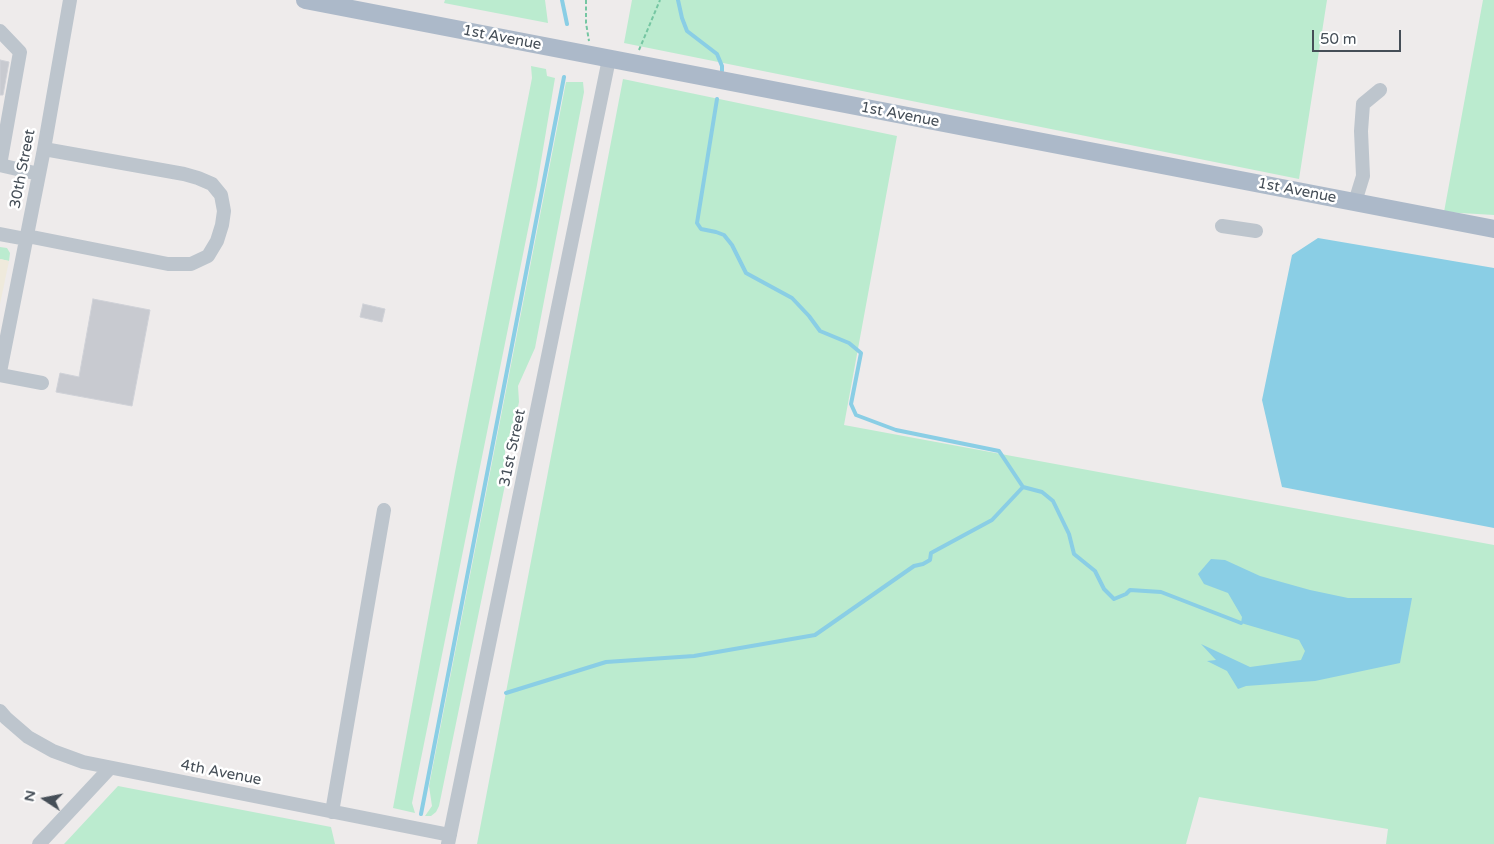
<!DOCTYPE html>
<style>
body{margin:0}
#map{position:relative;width:1494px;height:844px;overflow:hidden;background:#eeebeb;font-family:"Varela Round",sans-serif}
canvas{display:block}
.north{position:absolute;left:20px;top:774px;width:50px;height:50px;-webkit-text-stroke:4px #fff;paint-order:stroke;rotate:281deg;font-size:14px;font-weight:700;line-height:20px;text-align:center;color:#454e57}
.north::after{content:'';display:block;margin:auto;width:18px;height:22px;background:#454e57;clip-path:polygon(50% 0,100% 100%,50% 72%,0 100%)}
.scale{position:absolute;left:1312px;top:30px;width:89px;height:22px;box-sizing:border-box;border:2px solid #454e57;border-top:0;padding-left:6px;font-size:15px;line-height:18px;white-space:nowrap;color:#454e57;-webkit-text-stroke:4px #fff;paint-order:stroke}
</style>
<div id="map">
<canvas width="1494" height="844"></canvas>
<div class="north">N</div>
<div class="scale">50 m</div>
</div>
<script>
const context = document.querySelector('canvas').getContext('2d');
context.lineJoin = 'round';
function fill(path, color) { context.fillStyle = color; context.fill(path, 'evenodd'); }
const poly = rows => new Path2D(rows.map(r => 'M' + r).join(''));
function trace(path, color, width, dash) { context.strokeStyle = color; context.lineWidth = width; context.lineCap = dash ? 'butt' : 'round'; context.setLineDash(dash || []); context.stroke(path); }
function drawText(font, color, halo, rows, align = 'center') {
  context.font = font + ' "Varela Round",sans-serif'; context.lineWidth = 5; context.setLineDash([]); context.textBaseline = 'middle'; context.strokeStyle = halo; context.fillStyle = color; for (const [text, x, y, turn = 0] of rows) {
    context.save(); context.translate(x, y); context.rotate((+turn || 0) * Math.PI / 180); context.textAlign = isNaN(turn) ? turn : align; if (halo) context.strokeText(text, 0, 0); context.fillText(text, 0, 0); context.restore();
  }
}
const green = poly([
 [445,0,545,0,548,23,444,3],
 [632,0,1327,0,1299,179,624,43],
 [1483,0,1494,0,1494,215,1444,212],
 [531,66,546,69,547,76,555,78,537,185,412,803,415,813,393,808,455,472,532,78],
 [623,79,897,136,844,425,1494,545,1494,844,1386,844,1388,829,1199,797,1186,844,477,844],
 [566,82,583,82,584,92,535,348,518,386,519,402,513,430,505,447,505,485,439,806,436,812,431,816,425,816,432,806,429,786],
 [0,247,7,248,10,253,9,261,0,259],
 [118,786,331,827,335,844,64,844]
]);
const sand = poly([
 [0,259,9,261,0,304]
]);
const water = poly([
 [1318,238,1494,268,1494,528,1282,487,1262,400,1292,255],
 [1211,559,1225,560,1260,576,1310,590,1348,598,1412,598,1400,663,1315,681,1246,686,1238,689,1227,671,1207,661,1216,660,1201,644,1250,667,1301,660,1305,651,1299,640,1241,623,1242,617,1228,593,1204,584,1198,574]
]);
const stream = poly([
 [562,0,567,24],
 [678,0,682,18,687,31,717,54,722,66,722,71],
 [1023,487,1042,492,1053,501,1069,534,1074,554,1095,571,1104,589,1114,599,1126,594,1130,590,1161,592,1241,623],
 [506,693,606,662,694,656,815,635,914,566,923,564,930,560,931,553,992,520,1023,487,999,451,896,430,856,415,851,404,861,353,849,343,820,331,809,316,792,298,746,273,732,245,724,235,716,232,701,229,697,223,717,99],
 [421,814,564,77]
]);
const building = poly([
 [0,60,9,62,3,95,0,95,0,60],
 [93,299,150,310,132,406,56,392,60,373,79,377,93,299],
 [363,304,385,309,382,322,360,317,363,304]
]);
const path = poly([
 [586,0,586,23,589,41],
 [639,50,660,0]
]);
const minor = poly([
 [0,31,20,52,0,165,39,174],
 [1355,202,1363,176,1361,131,1363,104,1380,90],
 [1222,226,1256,231],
 [0,234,26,239],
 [27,236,168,264,191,264,208,256,217,241,222,225,224,211,221,195,212,184,198,178,184,174,44,149],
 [0,372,44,149,70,0],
 [0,375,42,383],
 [0,711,6,718,28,737,53,751,83,762,450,835],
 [332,812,384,510],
 [39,844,110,768],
 [448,844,609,59]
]);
const major = poly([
 [305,0,1494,229]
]);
const streetNames = [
 ["1st Avenue",502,38,11],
 ["1st Avenue",900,115,11],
 ["30th Street",23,169,-79],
 ["1st Avenue",1297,191,11],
 ["31st Street",513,448,-78],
 ["4th Avenue",221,773,11]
];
fill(green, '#bbebcf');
fill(sand, '#efeadc');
fill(water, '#8acee5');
trace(stream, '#8acee5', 4);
fill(building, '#c8cad0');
trace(building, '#cfd1d7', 1);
trace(path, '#75c6a2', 2, [4, 2.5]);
trace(minor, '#bdc5cd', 14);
trace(major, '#acb9c9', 18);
drawText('15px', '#454e57', '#fff', streetNames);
</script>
